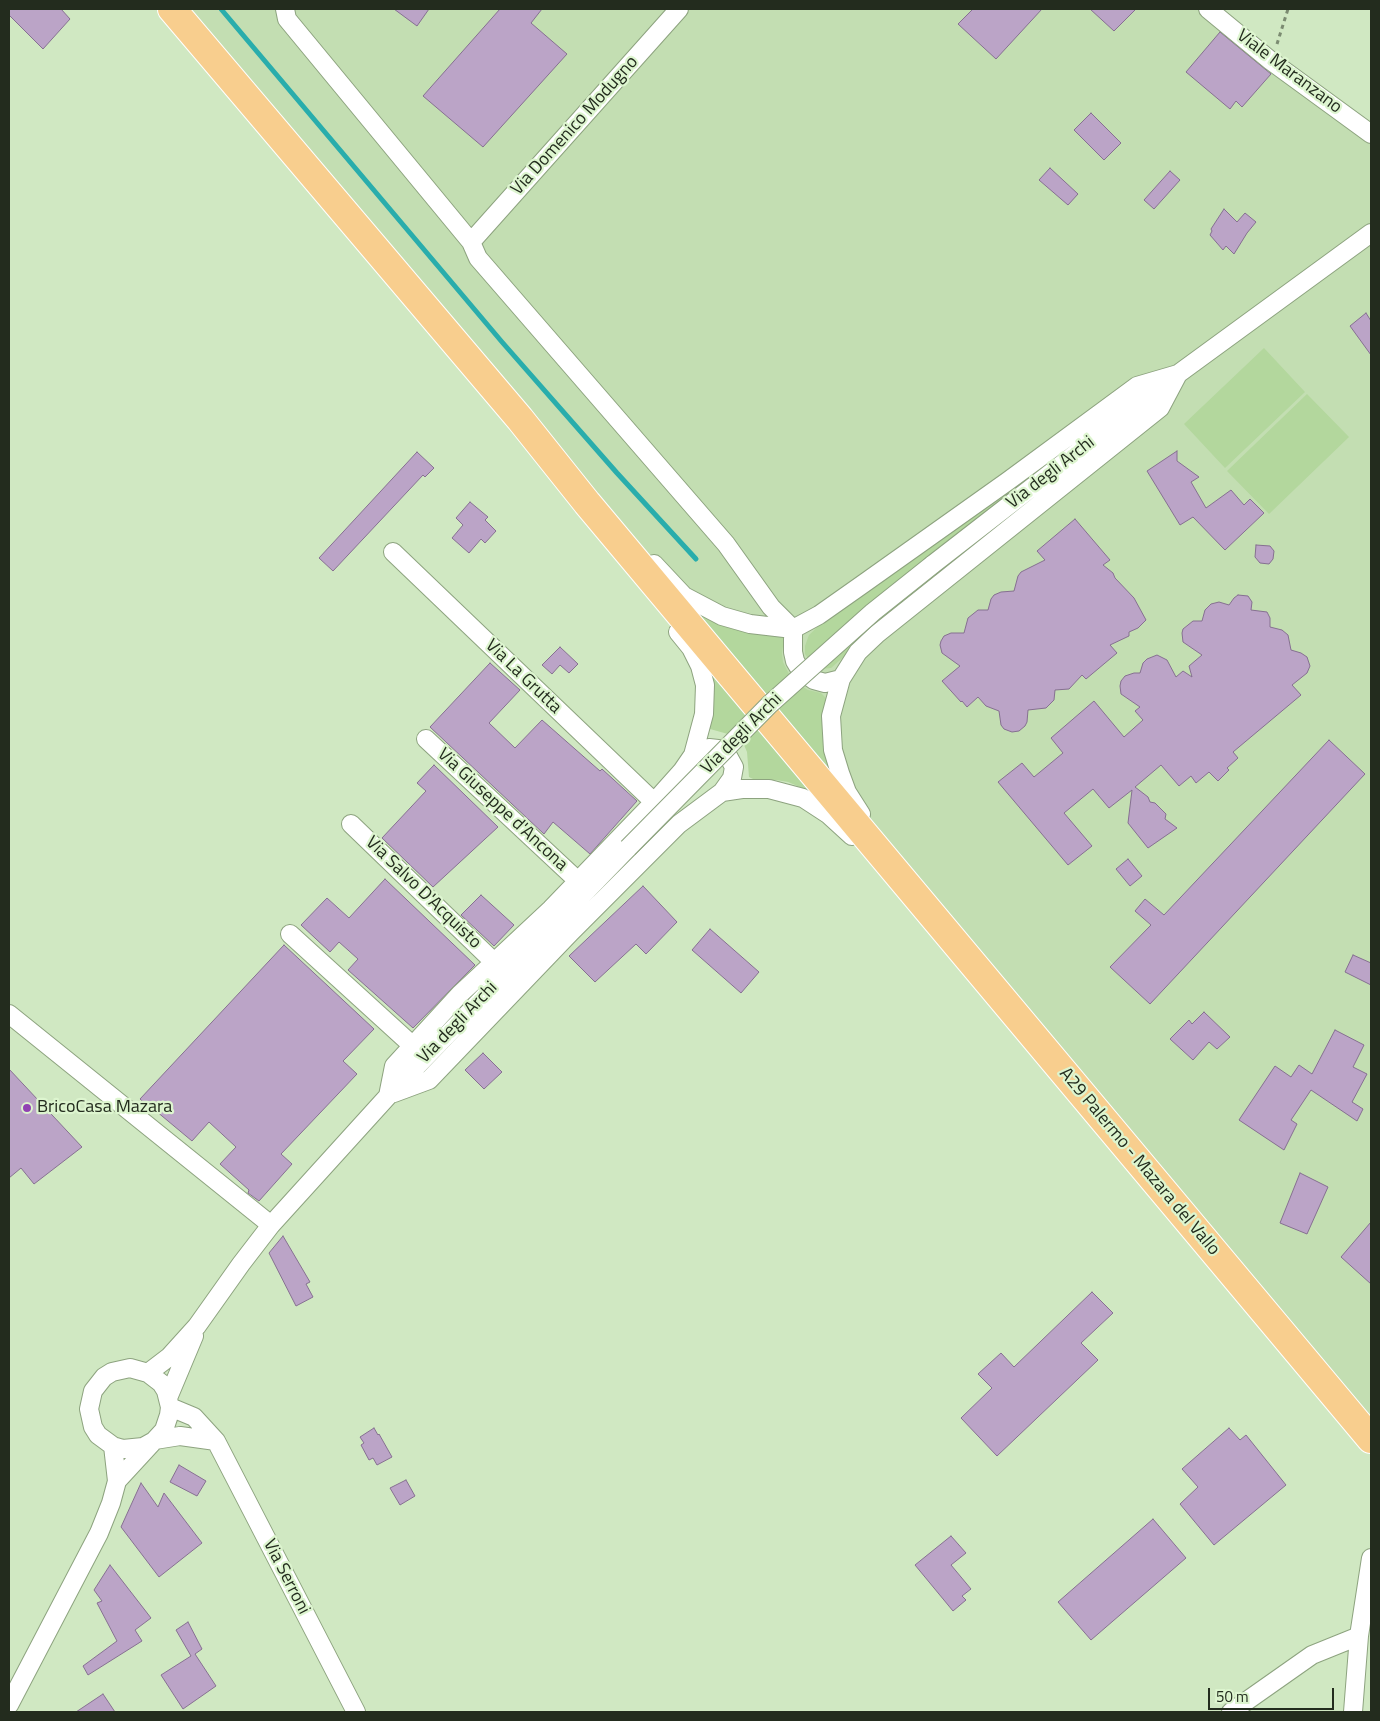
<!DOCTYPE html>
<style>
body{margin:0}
#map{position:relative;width:1380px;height:1721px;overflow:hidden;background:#d0e8c2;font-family:"Titillium Web",sans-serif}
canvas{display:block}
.frame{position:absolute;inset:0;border:10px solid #232c1e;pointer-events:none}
.scale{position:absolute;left:1208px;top:1688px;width:126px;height:22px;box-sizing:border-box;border:2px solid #232c1e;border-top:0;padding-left:6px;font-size:15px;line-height:18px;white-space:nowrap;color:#232c1e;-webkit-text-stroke:4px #ddf5cf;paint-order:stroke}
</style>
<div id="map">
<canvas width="1380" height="1721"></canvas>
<div class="frame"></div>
<div class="scale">50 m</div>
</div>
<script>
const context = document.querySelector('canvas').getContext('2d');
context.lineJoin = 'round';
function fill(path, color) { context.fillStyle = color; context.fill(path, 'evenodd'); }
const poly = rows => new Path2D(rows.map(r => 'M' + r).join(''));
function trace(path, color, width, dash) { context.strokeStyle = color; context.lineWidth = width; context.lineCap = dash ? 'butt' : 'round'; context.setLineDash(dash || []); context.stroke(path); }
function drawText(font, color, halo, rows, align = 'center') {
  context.font = font + ' "Titillium Web",sans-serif'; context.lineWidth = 4.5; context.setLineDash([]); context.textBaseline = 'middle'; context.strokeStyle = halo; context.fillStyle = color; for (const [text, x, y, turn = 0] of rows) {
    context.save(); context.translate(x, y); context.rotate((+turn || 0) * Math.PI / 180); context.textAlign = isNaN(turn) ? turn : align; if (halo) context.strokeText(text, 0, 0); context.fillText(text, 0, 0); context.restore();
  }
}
const built = poly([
 [172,9,1208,9,1371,134,1371,1439]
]);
const green = poly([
 [1264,348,1305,392,1225,468,1184,424],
 [1307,394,1349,437,1269,514,1227,471],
 [1012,484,1032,505,888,618,831,668,820,669,810,661,805,654,805,646,809,635,830,615],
 [697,611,783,635,784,640,782,653,783,662,789,674,800,685,808,690,821,693,825,697,827,702,830,769,795,730,698,615],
 [703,658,814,793,788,782,776,780,755,780,749,777,747,752,744,745,735,736,710,729,708,727]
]);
const stream = poly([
 [221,9,502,342,617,473,696,559]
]);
const building = poly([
 [9,9,61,9,70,19,43,49,9,15,9,9],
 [394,9,429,9,417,26,394,9],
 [500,9,542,9,531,23,567,54,483,147,423,96,500,9],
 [973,9,1042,9,996,59,958,24,973,9],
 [1090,9,1136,9,1114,31,1090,9],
 [1220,32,1271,74,1242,107,1236,101,1230,109,1186,72,1220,32],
 [1091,113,1121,143,1104,160,1074,130,1091,113],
 [1050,168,1078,194,1068,205,1039,180,1050,168],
 [1170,171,1180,180,1154,209,1144,200,1170,171],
 [1224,209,1237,222,1245,213,1256,222,1247,233,1234,254,1226,246,1223,250,1210,235,1212,231,1211,229,1224,209],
 [1366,313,1371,321,1371,355,1350,326,1366,313],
 [1177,451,1177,461,1199,477,1191,482,1206,508,1231,490,1244,505,1250,499,1264,513,1225,550,1193,517,1180,525,1147,471,1177,451],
 [417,452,434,468,425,477,423,475,333,571,319,558,417,452],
 [470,502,488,517,485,520,496,531,485,543,481,539,469,553,452,538,463,525,456,518,470,502],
 [1075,519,1110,560,1103,565,1113,573,1115,578,1134,598,1146,620,1138,628,1129,632,1129,636,1110,645,1117,653,1086,679,1082,675,1069,689,1055,690,1054,700,1046,708,1028,710,1027,722,1025,726,1019,731,1012,732,1004,729,1001,725,999,711,986,706,978,697,967,707,962,701,961,702,942,681,960,666,942,653,940,645,941,641,944,636,951,633,964,633,968,618,978,610,988,610,991,599,994,595,1001,592,1014,591,1018,576,1021,572,1045,560,1037,551,1075,519],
 [1256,545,1270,546,1274,551,1273,559,1269,564,1260,563,1255,557,1256,545],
 [1238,595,1248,596,1252,602,1251,610,1267,612,1270,618,1270,627,1282,630,1288,635,1291,650,1301,653,1307,657,1310,666,1307,673,1292,685,1301,695,1233,752,1238,758,1227,768,1229,770,1218,781,1209,772,1196,783,1191,776,1179,786,1161,765,1135,787,1148,797,1150,802,1155,803,1166,814,1165,819,1177,828,1148,848,1128,823,1132,790,1109,808,1093,789,1064,813,1092,846,1068,865,998,782,1022,763,1034,777,1063,753,1051,738,1094,701,1124,737,1143,720,1135,711,1140,707,1121,694,1120,686,1121,681,1125,676,1134,673,1140,673,1143,663,1147,659,1157,655,1167,660,1176,677,1183,671,1192,677,1189,666,1202,655,1183,642,1182,633,1183,629,1193,621,1202,621,1205,610,1211,604,1219,602,1229,605,1234,598,1238,595],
 [560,647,578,664,569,673,560,665,552,674,542,665,560,647],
 [490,663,520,690,489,723,515,748,542,720,600,771,602,769,637,801,590,854,553,822,544,834,430,727,490,663],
 [1329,740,1365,774,1150,1004,1110,967,1151,925,1135,911,1145,899,1164,915,1329,740],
 [434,765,498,827,433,887,382,838,426,791,417,783,434,765],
 [1128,859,1142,876,1130,886,1116,869,1128,859],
 [385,879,475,965,413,1028,348,970,358,959,339,942,330,952,301,925,327,898,349,918,385,879],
 [643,886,677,922,646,954,636,944,595,982,569,956,643,886],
 [481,895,514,925,494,946,461,915,481,895],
 [710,929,759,972,741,993,692,950,710,929],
 [284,945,374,1029,343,1061,357,1074,281,1154,292,1164,259,1201,248,1193,249,1190,220,1164,236,1147,209,1122,192,1141,156,1111,154,1112,140,1099,284,945],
 [1353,955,1371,963,1371,985,1345,972,1353,955],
 [1204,1012,1230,1037,1217,1049,1209,1042,1193,1060,1170,1039,1189,1020,1192,1024,1204,1012],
 [1335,1030,1364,1045,1353,1067,1367,1074,1352,1102,1363,1109,1357,1121,1311,1090,1291,1120,1297,1124,1284,1150,1239,1120,1275,1066,1291,1077,1299,1065,1312,1074,1335,1030],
 [483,1053,502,1072,484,1089,465,1070,483,1053],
 [9,1069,82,1147,34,1184,21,1168,9,1178,9,1069],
 [1300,1173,1328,1187,1307,1234,1280,1223,1300,1173],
 [1371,1222,1371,1284,1341,1257,1371,1222],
 [283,1236,310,1282,306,1284,313,1297,296,1306,269,1253,283,1236],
 [1092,1292,1113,1313,1081,1343,1098,1360,997,1456,961,1418,992,1388,978,1374,1001,1353,1014,1367,1092,1292],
 [374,1428,378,1435,379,1434,392,1457,377,1465,373,1458,369,1460,361,1445,364,1443,360,1437,374,1428],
 [1229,1428,1240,1440,1246,1435,1286,1485,1214,1545,1180,1504,1198,1487,1182,1469,1229,1428],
 [179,1465,206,1481,197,1496,170,1482,179,1465],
 [406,1480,415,1496,400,1505,390,1488,406,1480],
 [141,1483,158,1507,164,1493,202,1543,159,1577,121,1527,141,1483],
 [1153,1519,1186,1558,1091,1640,1058,1602,1153,1519],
 [951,1536,966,1553,951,1565,971,1589,962,1596,966,1600,953,1611,915,1565,951,1536],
 [110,1565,151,1618,135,1630,142,1641,88,1675,83,1666,117,1641,97,1603,102,1601,94,1590,110,1565],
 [188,1622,202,1649,195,1654,216,1686,183,1709,161,1675,191,1656,176,1630,188,1622],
 [103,1694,115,1712,76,1712,103,1694]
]);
const path = poly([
 [1277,44,1288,9]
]);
const minor = poly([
 [285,9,287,19,471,242,478,258,726,544,771,607,793,629,793,652,795,661,801,671,814,680,825,683,841,679],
 [1208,9,1271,61,1371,134],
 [471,242,679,9],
 [393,552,654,802],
 [654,564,684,596,722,616,750,624,793,629,819,615,863,584,1008,481,1137,386,1178,374],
 [932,565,1178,374,1371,233],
 [426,739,578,881],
 [722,792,742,789,769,789,803,798,829,815,852,836],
 [861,814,847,792,840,773,833,750,831,716,841,679,858,652,877,634,1160,408,1178,374],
 [351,824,494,962],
 [290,934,413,1046],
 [9,1014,271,1225],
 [394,1093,429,1080,570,933,679,824,722,792,732,778,734,767,728,756,718,749,709,748,693,755],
 [388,1096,394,1066,460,994,551,909,657,799,682,771,693,755,704,714,705,685,700,666,691,648,678,632],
 [148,1373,169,1357,197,1326,241,1264,271,1225,388,1096,628,848],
 [168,1398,194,1336],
 [170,1407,194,1417,216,1441,356,1712],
 [155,1440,180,1436,216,1441],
 [117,1481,164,1430,169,1415,170,1407,166,1391,161,1383,148,1373,130,1368,112,1372,104,1377,93,1391,89,1409,93,1427,98,1435,113,1446,123,1449,143,1447,152,1442],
 [9,1705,99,1533,111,1503,117,1481,113,1446],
 [1231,1712,1312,1655,1359,1636],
 [1353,1712,1359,1636,1371,1558]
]);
const primary = poly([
 [172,9,520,419,587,503,1371,1439]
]);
const minorBridge = poly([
 [628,848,770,704,873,612,932,565]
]);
const markers = [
 [27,1108,5,"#9143b3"]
];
const streetNames = [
 ["Viale Maranzano",1289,72,37],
 ["Via Domenico Modugno",575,126,-48],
 ["Via degli Archi",1051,473,-38],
 ["Via La Grutta",523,677,44],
 ["Via degli Archi",742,734,-45],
 ["Via Giuseppe d'Ancona",502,810,43],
 ["Via Salvo D'Acquisto",423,893,44],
 ["Via degli Archi",458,1023,-46],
 ["A29 Palermo - Mazara del Vallo",1139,1162,50],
 ["Via Serroni",286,1577,63]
];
const poiNames = [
 ["BricoCasa Mazara",37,1108]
];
fill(built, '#c3deb2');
fill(green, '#b3d79d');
trace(stream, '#29adac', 5);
fill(building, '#bba4c7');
trace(building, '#867091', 1);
trace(minor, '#8da37f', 20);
trace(primary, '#fff', 30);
trace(path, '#7b8b71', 3, [4, 4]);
trace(minor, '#fff', 18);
trace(primary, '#f8ce8e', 28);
trace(minorBridge, '#8da37f', 20, []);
trace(minorBridge, '#fff', 18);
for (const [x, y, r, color] of markers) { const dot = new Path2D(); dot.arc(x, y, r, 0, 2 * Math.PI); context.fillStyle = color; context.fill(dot); trace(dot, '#ddf5cf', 2); }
drawText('18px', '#232c1e', '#ddf5cf', streetNames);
drawText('18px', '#232c1e', '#ddf5cf', poiNames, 'left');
</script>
